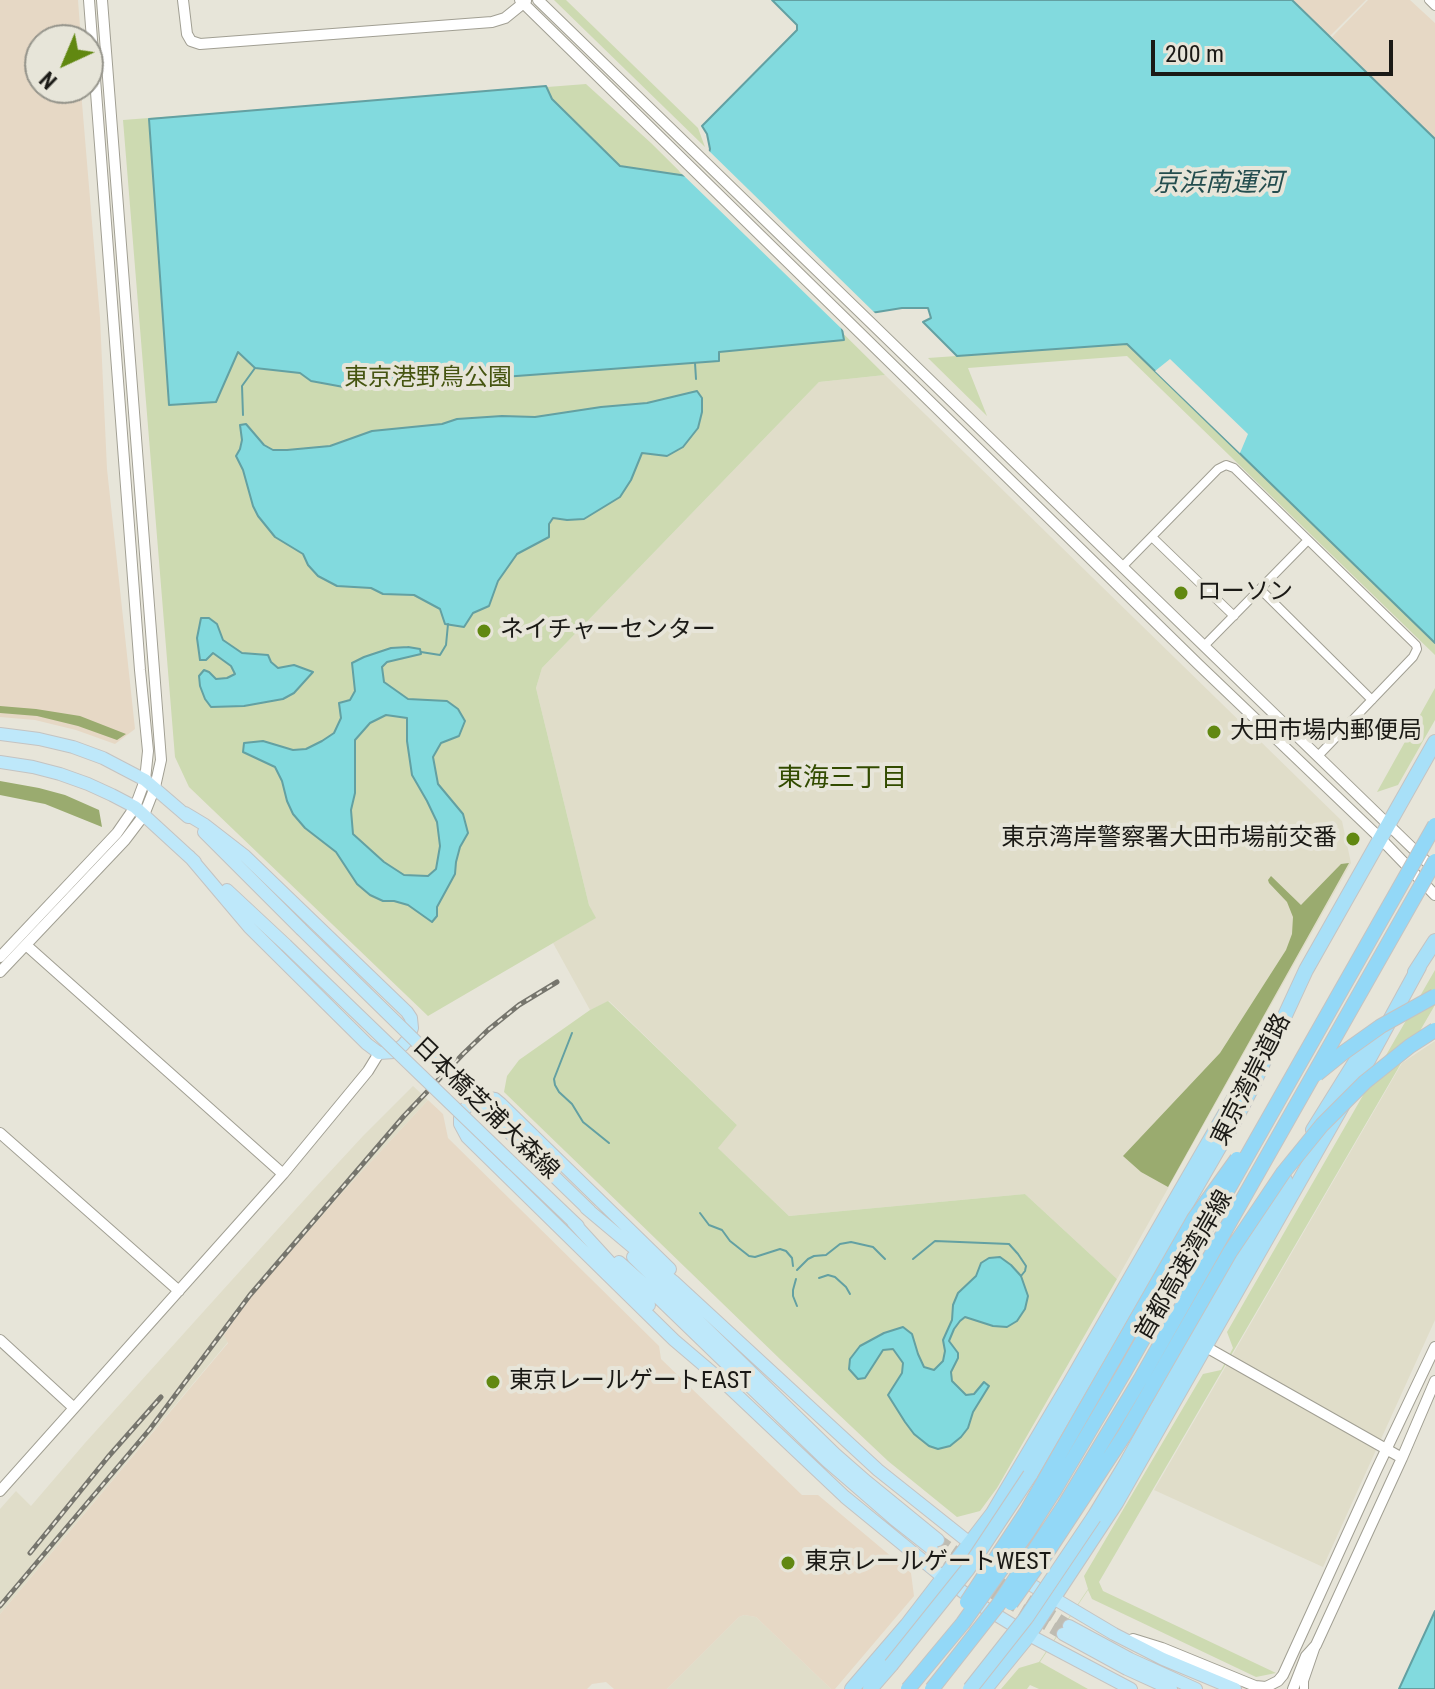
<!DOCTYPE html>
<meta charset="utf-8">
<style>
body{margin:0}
#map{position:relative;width:1435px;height:1689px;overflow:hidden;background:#e7e5d9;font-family:"Roboto Condensed",sans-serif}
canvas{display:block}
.north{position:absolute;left:24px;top:24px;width:80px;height:80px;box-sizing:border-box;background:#e7e5d9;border:2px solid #95948b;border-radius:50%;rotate:224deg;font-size:22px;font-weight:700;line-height:32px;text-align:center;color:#1b1a16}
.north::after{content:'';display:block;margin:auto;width:28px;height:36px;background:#618811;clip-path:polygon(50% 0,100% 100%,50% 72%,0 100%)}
.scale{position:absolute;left:1151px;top:40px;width:242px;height:36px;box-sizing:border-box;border:4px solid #1b1a16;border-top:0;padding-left:10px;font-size:24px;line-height:28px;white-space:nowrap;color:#1b1a16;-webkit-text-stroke:6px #e7e5d9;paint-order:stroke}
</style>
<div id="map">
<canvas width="1435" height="1689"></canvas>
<div class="north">N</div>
<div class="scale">200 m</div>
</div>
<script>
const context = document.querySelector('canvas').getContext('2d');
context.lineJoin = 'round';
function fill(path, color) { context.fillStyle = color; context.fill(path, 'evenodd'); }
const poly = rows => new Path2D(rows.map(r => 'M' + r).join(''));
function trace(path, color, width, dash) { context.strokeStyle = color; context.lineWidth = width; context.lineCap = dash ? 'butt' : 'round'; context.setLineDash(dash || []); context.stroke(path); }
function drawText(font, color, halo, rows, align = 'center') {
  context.font = font + ' "Roboto Condensed","Noto Sans JP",sans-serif'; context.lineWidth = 8; context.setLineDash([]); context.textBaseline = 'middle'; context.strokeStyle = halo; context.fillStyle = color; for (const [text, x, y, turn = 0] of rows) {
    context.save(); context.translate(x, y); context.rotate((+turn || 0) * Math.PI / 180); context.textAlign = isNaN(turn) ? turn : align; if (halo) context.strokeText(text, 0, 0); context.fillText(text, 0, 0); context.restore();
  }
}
const built = poly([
 [885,375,1342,821,1351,863,1117,1279,1025,1194,789,1216,717,1147,737,1125,609,1001,590,1010,553,943,595,918,589,905,536,688,542,668,819,382],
 [1435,1041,1435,1320,1323,1567,1154,1490,1402,1063],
 [413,1086,428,1100,341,1194,251,1297,224,1334,228,1342,0,1614,0,1509,16,1491,31,1506,85,1443,314,1189,363,1136],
 [744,1615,756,1617,831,1689,667,1689,739,1617]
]);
const industrial = poly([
 [0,0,78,0,81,40,40,40,40,88,85,88,85,90,81,91,100,318,107,469,135,729,115,744,76,730,35,720,0,717],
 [1293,0,1366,0,1330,36],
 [1368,0,1410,0,1435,23,1435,139,1332,37],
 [428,1100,443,1114,448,1138,659,1346,661,1359,802,1495,818,1495,911,1573,914,1596,835,1689,831,1689,756,1617,744,1615,739,1617,667,1689,614,1689,606,1682,592,1684,587,1689,0,1689,0,1614,228,1343,224,1335,251,1297,341,1194]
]);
const green = poly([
 [554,0,566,0,698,128,705,147],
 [586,84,651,143,885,375,819,382,542,668,536,688,589,905,596,918,428,1016,189,787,175,757,123,120],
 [1127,344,1435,643,1435,655,1127,356,968,368,987,416,928,358],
 [1435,688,1435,720,1398,785,1377,792],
 [1435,970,1435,1005,1099,1582,1103,1591,1276,1673,1256,1677,1092,1599,1088,1590,1040,1662,1088,1689,1039,1689,1030,1685,1027,1689,1001,1689,1019,1668,1039,1662,1088,1589,1084,1576,1203,1374,1221,1370,1233,1348,1227,1332],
 [608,1001,737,1125,718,1148,789,1216,1025,1194,1117,1279,997,1488,980,1511,957,1517,888,1461,781,1360,504,1092,507,1076,519,1060,590,1010]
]);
const forest = poly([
 [0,706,36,709,80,716,126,734,117,740,78,726,37,716,0,713],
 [0,781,39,788,65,795,99,810,102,827,45,804,0,795],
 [1349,863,1168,1187,1141,1172,1123,1156,1220,1053,1286,950,1292,934,1293,917,1287,902,1269,883,1268,880,1271,876,1301,905,1341,864]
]);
const water = poly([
 [772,0,1292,0,1435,139,1435,643,1127,344,957,356,923,322,931,318,928,308,902,308,840,318,844,340,719,352,719,361,422,383,401,387,376,377,349,388,311,381,300,373,255,368,238,352,216,402,169,405,149,119,546,86,552,99,620,166,694,177,705,168,710,149,707,134,702,126,797,30,797,25,772,0],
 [697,391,702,398,702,412,698,428,683,447,667,456,642,453,631,480,620,497,584,519,567,520,553,518,549,524,549,537,517,554,498,581,489,606,473,613,464,627,445,624,440,609,414,595,383,594,371,588,337,586,318,576,308,565,303,554,275,537,258,516,253,506,243,470,236,456,240,449,242,440,240,425,246,424,264,445,273,450,287,450,330,446,372,431,442,424,457,419,502,416,535,417,601,407,647,403,697,391],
 [201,618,209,618,217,624,223,640,242,653,268,655,271,662,278,668,294,665,313,672,294,693,283,699,244,706,211,707,205,699,200,686,199,676,204,670,209,672,216,679,227,678,235,674,231,666,213,653,206,660,200,660,197,638,201,618],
 [408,647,420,649,421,654,387,662,382,667,384,682,408,699,447,701,458,709,465,721,459,736,441,743,433,757,438,784,463,814,468,833,460,847,456,862,455,874,437,907,437,916,432,922,408,905,394,901,383,901,370,895,357,884,336,852,305,828,293,814,287,801,282,781,275,767,243,752,244,743,263,741,293,750,306,749,322,741,334,733,341,718,339,703,350,700,355,691,352,663,364,657,391,648,408,647],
 [386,715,407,718,407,741,412,775,427,801,437,822,440,846,436,869,428,876,404,875,384,862,353,834,351,810,355,793,355,740,370,723,386,715],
 [1000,1257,1011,1265,1021,1276,1028,1296,1025,1309,1017,1321,1007,1327,993,1326,965,1317,960,1321,954,1329,949,1341,958,1353,958,1358,951,1372,952,1381,966,1395,974,1394,984,1382,989,1386,973,1412,968,1428,961,1437,950,1446,938,1449,929,1446,914,1434,905,1422,888,1395,902,1373,903,1363,893,1349,883,1350,865,1378,858,1379,849,1369,850,1359,860,1346,884,1333,903,1327,912,1334,918,1354,924,1367,934,1370,943,1361,945,1351,943,1340,952,1320,953,1305,958,1293,976,1276,981,1263,989,1258,1000,1257],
 [1435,1611,1435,1689,1399,1689,1435,1611]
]);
const pier = poly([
 [705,147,878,316,844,321,847,334,679,171,693,173,701,166],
 [1170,359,1248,434,1240,453,1155,371]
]);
const stream = poly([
 [695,363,696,379],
 [243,415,242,386,255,368],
 [421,652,440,655,446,645,448,624],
 [572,1033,554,1079,555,1085,559,1092,572,1104,583,1122,609,1143],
 [700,1213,709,1225,722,1230,730,1241,749,1256,755,1257,780,1249,786,1251,792,1258,793,1266],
 [913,1259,935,1241,1009,1244,1018,1254,1026,1266,1025,1271,1021,1276],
 [797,1270,808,1259,814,1256,826,1255,840,1244,851,1242,873,1247,885,1259],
 [819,1278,828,1275,835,1277,846,1287,850,1294],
 [796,1279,793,1290,793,1296,797,1306]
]);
const primaryTunnel = poly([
 [938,1540,1003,1585,1069,1626],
 [932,1549,995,1594,1063,1634]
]);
const minor = poly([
 [1429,0,1435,6],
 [1152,537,1234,616],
 [1122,567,1218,469,1226,465,1234,468,1416,645,1417,649,1413,657,1318,756],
 [1260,589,1372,700],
 [1204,646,1308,540],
 [1304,1689,1304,1681,1316,1646]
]);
const tertiary = poly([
 [183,0,187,34,191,41,200,44,492,22,505,18,526,1],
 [520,0,1199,665,1381,839,1435,895],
 [538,0,1435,870],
 [26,945,283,1174],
 [0,957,117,833,135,807,145,780,148,751,140,670,89,0],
 [0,972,125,840,144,815,155,787,161,760,102,0],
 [0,1133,179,1291],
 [0,1340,74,1408],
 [1206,1347,1402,1458],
 [0,1491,283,1174,368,1071,379,1053],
 [1133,1639,1162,1648,1255,1686,1266,1687,1278,1681,1283,1675,1376,1471,1435,1347],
 [1293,1689,1306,1656,1316,1645,1402,1458,1435,1381]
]);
const primary = poly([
 [0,734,39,739,73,747,103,758,145,780,188,817],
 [0,762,33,767,60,774,88,784,112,795,135,807,195,862],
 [185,813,205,825,245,856,407,1012,411,1018,412,1028,408,1039,403,1045,394,1052,379,1053,367,1044,249,927,189,856],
 [204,832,301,929],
 [227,890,286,945],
 [526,1149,590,1211],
 [512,1163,578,1226],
 [586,1208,673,1281,878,1470,976,1548],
 [573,1222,649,1305],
 [633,1257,835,1454,867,1482,938,1540],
 [619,1262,647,1287,827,1461,894,1519,932,1549],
 [670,1269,501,1104,495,1099,481,1097,473,1100,464,1110,460,1118,460,1124,467,1137,674,1340,721,1380],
 [717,1376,845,1497,944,1578,985,1608,1029,1635,1131,1689],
 [1018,1577,1114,1634,1163,1659,1235,1689],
 [1069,1626,1130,1659,1196,1689],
 [1063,1634,1127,1669,1171,1689]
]);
const trunk = poly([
 [1415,972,1435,941],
 [1313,1130,1374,1032],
 [1030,1475,1236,1118,1251,1089,1306,970,1435,742],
 [1094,1517,1126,1464,1285,1180],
 [852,1689,907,1625,993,1513,1070,1383,1263,1048],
 [870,1689,891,1665],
 [985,1689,1029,1635,1116,1503,1366,1064,1419,967]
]);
const rail = poly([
 [30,1553,108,1457,161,1397],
 [0,1606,150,1429,250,1295,404,1116,463,1054,488,1030,519,1005,557,982]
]);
const primaryBridge = poly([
 [301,929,526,1149],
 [286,945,512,1163]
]);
const trunkBridge = poly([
 [891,1665,967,1570,1030,1475],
 [970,1689,1026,1618,1094,1517]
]);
const motorwayBridge = poly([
 [1317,1074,1343,1053,1381,1026,1435,996],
 [967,1602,1027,1511,1194,1219,1237,1159],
 [1011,1603,1050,1548,1125,1434,1230,1252,1283,1173,1322,1125,1365,1082,1410,1046,1435,1030],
 [908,1689,963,1623,1027,1533,1054,1491,1125,1371,1435,825],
 [932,1689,998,1605,1064,1506,1140,1380,1435,861]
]);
const markers = [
 [1181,593,8,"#618811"],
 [484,631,8,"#618811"],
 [1214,732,8,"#618811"],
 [1353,839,8,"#618811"],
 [493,1382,8,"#618811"],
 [788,1563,8,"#618811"]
];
const parkNames = [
 ["東京港野鳥公園",428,379]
];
const poiNames = [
 ["ローソン",1197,593],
 ["ネイチャーセンター",500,631],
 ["大田市場内郵便局",1230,732],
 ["東京湾岸警察署大田市場前交番",1337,839,"right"],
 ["東京レールゲートEAST",509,1382],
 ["東京レールゲートWEST",804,1563]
];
const streetNames = [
 ["東京湾岸道路",1252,1080,-63],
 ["日本橋芝浦大森線",485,1109,44],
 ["首都高速湾岸線",1185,1266,-60]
];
const waterNames = [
 ["京浜南運河",1218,184]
];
const neighbourhoodNames = [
 ["東海三丁目",842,779]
];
fill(built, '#e0ddc9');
fill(industrial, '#e6d8c5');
fill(green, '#cddab1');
fill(forest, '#9aab6f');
fill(water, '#82dade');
trace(water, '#63a0a2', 2);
fill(pier, '#e7e5d9');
trace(stream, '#63a0a2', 2);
trace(primaryTunnel, '#bebcb2', 12, [12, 6]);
trace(minor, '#a19f93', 10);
trace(tertiary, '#a19f93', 12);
trace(primary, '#c4c3c2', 14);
trace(trunk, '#c4c3c2', 16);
trace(minor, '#fff', 8);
trace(tertiary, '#fff', 10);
trace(primary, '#bee8fa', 12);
trace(trunk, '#a8e0f8', 14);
trace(rail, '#76756d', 5);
trace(rail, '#e7e5d9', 2, [6]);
trace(primaryBridge, '#c4c3c2', 14, []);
trace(trunkBridge, '#c4c3c2', 16, []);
trace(motorwayBridge, '#c4c3c2', 16, []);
trace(primaryBridge, '#bee8fa', 12);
trace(trunkBridge, '#a8e0f8', 14);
trace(motorwayBridge, '#93d8f7', 14);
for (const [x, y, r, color] of markers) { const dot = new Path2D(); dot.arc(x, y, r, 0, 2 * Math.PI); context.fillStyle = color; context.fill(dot); trace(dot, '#e7e5d9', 3); }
drawText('24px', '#465511', '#e7e5d9', parkNames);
drawText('24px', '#1b1a16', '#e7e5d9', poiNames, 'left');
drawText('24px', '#1b1a16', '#e7e5d9', streetNames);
drawText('italic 26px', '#244d4e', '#e7e5d9', waterNames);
drawText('26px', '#324b00', '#e7e5d9', neighbourhoodNames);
</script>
